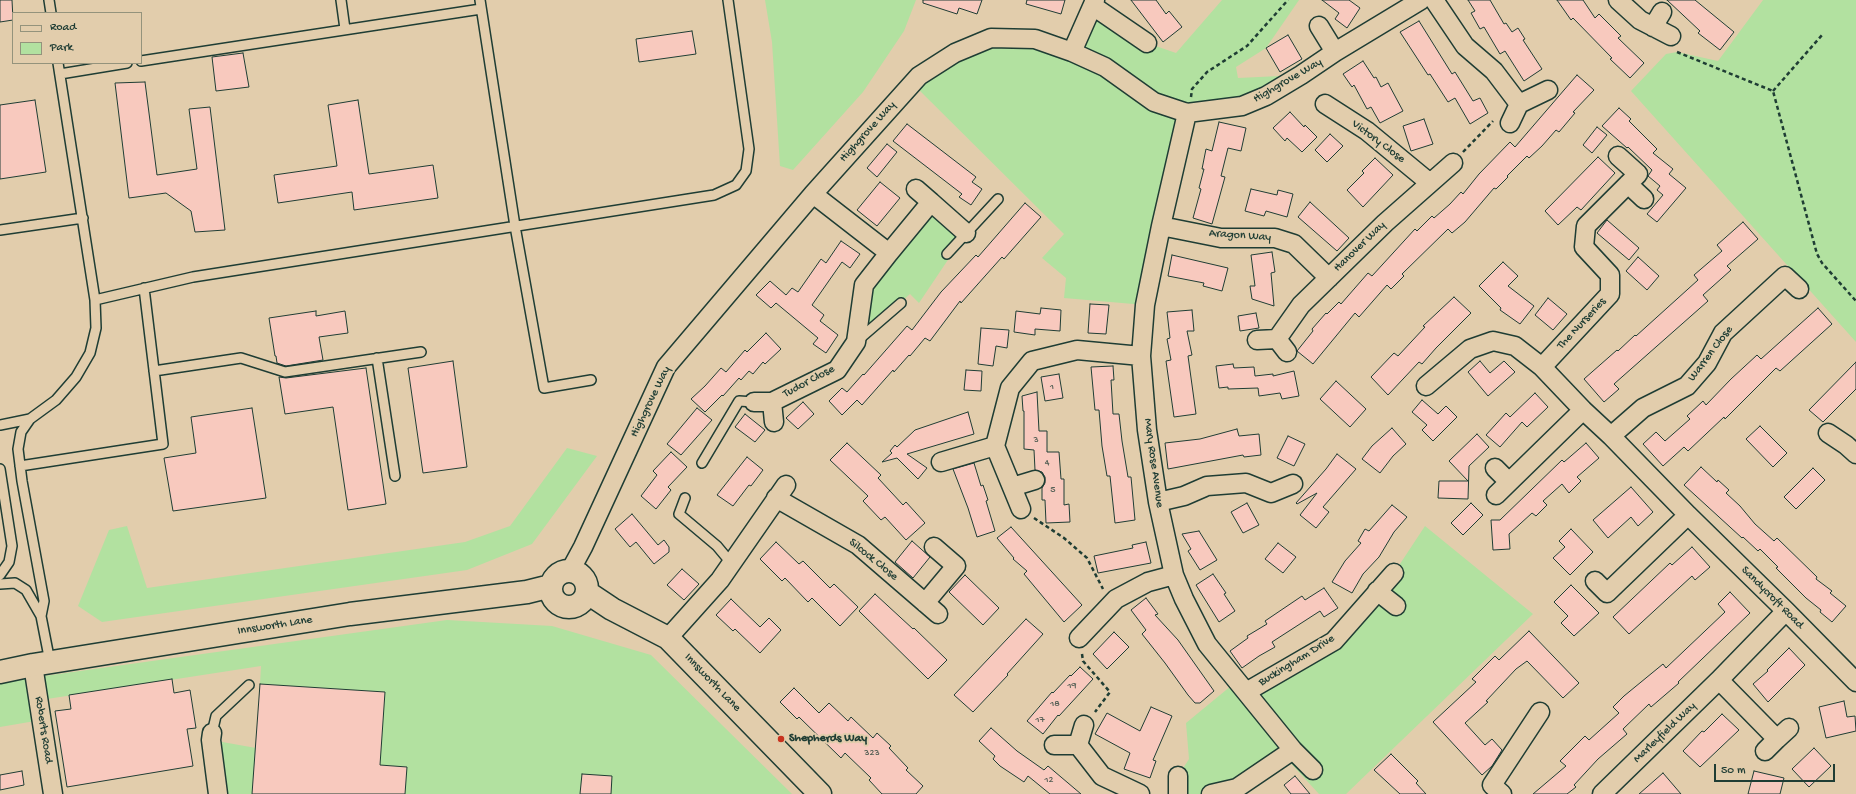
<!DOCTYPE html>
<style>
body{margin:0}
#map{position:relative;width:1856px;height:794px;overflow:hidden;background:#e2cdac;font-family:"Gochi Hand",sans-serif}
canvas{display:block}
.legend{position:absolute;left:12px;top:12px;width:130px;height:52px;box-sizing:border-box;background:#e2cdac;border:1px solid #94937c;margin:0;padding:5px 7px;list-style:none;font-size:12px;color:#1f3d34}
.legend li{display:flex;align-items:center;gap:8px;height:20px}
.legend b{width:20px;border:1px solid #94937c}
.scale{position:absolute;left:1714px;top:764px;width:121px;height:18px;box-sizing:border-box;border:2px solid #1f3d34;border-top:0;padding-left:5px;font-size:12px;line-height:14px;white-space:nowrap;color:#1f3d34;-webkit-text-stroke:3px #e2cdac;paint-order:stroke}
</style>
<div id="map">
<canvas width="1856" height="794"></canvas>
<ul class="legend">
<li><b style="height:5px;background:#e2cdac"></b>Road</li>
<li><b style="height:11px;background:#b2e1a0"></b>Park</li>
</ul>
<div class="scale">50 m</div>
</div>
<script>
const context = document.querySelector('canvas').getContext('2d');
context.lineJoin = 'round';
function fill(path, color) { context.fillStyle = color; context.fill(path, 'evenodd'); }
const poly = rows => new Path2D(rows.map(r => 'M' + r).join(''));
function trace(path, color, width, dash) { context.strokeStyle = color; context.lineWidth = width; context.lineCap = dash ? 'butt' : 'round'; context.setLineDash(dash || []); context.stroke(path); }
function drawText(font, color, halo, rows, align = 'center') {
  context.font = font + ' "Gochi Hand",sans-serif'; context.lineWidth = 4; context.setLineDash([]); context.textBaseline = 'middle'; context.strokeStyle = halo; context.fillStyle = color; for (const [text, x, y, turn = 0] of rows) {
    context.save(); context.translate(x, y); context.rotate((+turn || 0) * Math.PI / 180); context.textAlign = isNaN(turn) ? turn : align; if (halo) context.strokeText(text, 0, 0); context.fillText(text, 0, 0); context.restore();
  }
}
const green = poly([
 [765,0,916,0,904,31,863,92,793,170,780,166,772,42],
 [1222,0,1299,0,1266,48,1236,67,1238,78,1301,75,1266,96,1187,113,1145,305,1064,298,1066,278,1042,258,1064,234,912,83,991,38,1072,52,1093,6,1147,43,1176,53],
 [1763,0,1856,0,1856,342,1631,91,1666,54,1677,52,1718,61],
 [931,202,966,233,919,303,910,294,856,342,864,285],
 [567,448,597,456,532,544,467,570,102,622,78,606,109,530,127,526,147,588,465,542,510,526],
 [1425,526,1533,614,1346,794,1319,794,1284,756,1211,794,1178,794,1178,776,1189,759,1186,723,1237,681,1246,692,1334,641,1394,573],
 [447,620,552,626,651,655,792,794,405,794,407,767,380,765,385,692,260,684,261,666,47,699,44,676],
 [33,665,41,720,0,727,0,672],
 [211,740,256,748,252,794,218,794]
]);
const building = poly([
 [0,0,12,0,13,20,0,22,0,0],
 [923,0,982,0,977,14,959,8,957,14,923,3,923,0],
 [1027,0,1065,0,1061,14,1026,4,1027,0],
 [1131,0,1156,0,1166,14,1169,11,1182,27,1163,42,1131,0],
 [1322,0,1349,0,1360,8,1347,28,1335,19,1339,13,1322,0],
 [1468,0,1490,0,1504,24,1506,23,1512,32,1518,28,1525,39,1523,40,1542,69,1524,81,1505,51,1500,54,1484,27,1480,29,1471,13,1475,11,1468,0],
 [1557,0,1583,0,1595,18,1599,14,1621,36,1618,38,1644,63,1630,78,1610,59,1612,58,1573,18,1571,20,1557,0],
 [1667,0,1695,0,1734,32,1720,50,1698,33,1700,31,1667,0],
 [1419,21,1452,74,1455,72,1473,101,1480,98,1488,113,1470,124,1455,98,1448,102,1430,74,1428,75,1400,32,1419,21],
 [692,31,696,54,639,62,636,39,692,31],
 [1288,35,1302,59,1280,72,1266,48,1288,35],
 [243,53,249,87,216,91,212,57,243,53],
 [1363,61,1374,78,1376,77,1381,87,1388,83,1403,111,1380,123,1371,107,1367,109,1354,85,1352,87,1343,74,1363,61],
 [1577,75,1594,90,1573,112,1575,113,1559,132,1556,130,1542,146,1529,158,1527,156,1507,176,1508,177,1496,189,1494,188,1465,222,1452,233,1448,229,1402,274,1404,276,1391,289,1387,285,1359,317,1355,313,1313,364,1297,351,1313,331,1312,329,1326,313,1327,314,1339,302,1341,304,1368,273,1372,276,1415,229,1417,231,1432,216,1434,218,1450,204,1461,192,1463,194,1479,174,1510,142,1515,147,1577,75],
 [145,82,157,175,197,169,189,109,210,107,225,230,195,232,191,211,166,193,129,198,115,83,145,82],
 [35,100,46,172,0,179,0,105,35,100],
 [358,100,369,174,433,165,438,198,354,210,352,192,278,203,274,175,337,166,328,105,358,100],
 [1619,108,1631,119,1629,121,1657,149,1653,153,1673,169,1669,174,1686,188,1657,222,1647,214,1663,195,1657,190,1660,186,1648,176,1652,170,1628,147,1627,148,1602,126,1619,108],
 [1290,112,1304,127,1305,125,1317,137,1302,152,1287,138,1285,141,1273,128,1290,112],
 [1424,119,1433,144,1411,151,1403,126,1424,119],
 [1219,122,1246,128,1241,151,1228,148,1221,176,1225,177,1212,224,1193,218,1201,189,1199,188,1204,169,1202,169,1206,149,1212,151,1219,122],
 [907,124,976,177,972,182,982,189,971,205,959,197,962,194,893,141,907,124],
 [1597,127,1607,135,1592,153,1583,145,1597,127],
 [1330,134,1343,146,1327,162,1315,150,1330,134],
 [887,144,897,152,877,177,867,168,887,144],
 [1598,157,1615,173,1581,210,1577,207,1558,225,1545,211,1598,157],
 [1375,158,1393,175,1363,207,1347,190,1364,173,1362,171,1375,158],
 [880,182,900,198,877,226,857,210,880,182],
 [1251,189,1277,195,1278,190,1293,194,1287,217,1266,211,1264,216,1245,211,1251,189],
 [1310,202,1349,238,1337,251,1298,217,1310,202],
 [1025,203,1041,217,1004,259,1002,257,961,303,960,301,930,341,925,338,910,356,909,355,894,372,893,370,862,405,857,400,842,415,829,401,842,388,847,392,863,374,864,375,907,326,912,330,941,292,976,255,978,257,1025,203],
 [1607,220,1639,248,1629,260,1597,233,1607,220],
 [1743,222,1758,239,1727,266,1731,270,1703,295,1708,301,1614,384,1619,389,1604,402,1584,379,1617,350,1618,351,1635,335,1636,336,1698,280,1694,275,1722,251,1717,245,1743,222],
 [841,241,860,254,850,268,842,262,812,305,824,315,820,321,838,335,826,353,813,344,818,338,776,303,771,308,756,295,770,281,786,295,792,288,798,292,821,259,826,263,841,241],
 [1272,252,1275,272,1271,273,1274,306,1252,299,1250,286,1255,286,1251,255,1272,252],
 [1172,255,1228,268,1222,291,1203,286,1204,283,1168,276,1172,255],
 [1638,257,1659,276,1647,290,1626,271,1638,257],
 [1503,262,1518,276,1508,286,1534,306,1520,324,1500,310,1501,308,1479,286,1503,262],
 [1454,297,1471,313,1436,348,1422,364,1419,362,1388,395,1371,377,1394,353,1398,356,1425,327,1423,326,1454,297],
 [1548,298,1567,314,1553,330,1535,315,1548,298],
 [1090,304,1109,305,1106,334,1088,333,1090,304],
 [1041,308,1061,310,1060,331,1035,329,1035,335,1014,332,1016,311,1040,314,1041,308],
 [1818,308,1832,324,1780,371,1776,368,1725,419,1724,417,1688,451,1684,447,1663,466,1643,444,1656,432,1665,441,1690,419,1687,416,1703,401,1706,405,1731,379,1757,355,1761,359,1818,308],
 [1192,310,1194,331,1187,331,1192,355,1188,356,1196,414,1174,417,1166,361,1171,360,1167,339,1170,338,1167,312,1192,310],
 [316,311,316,316,345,311,348,333,319,337,323,360,286,366,277,363,276,356,275,356,269,318,316,311],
 [1256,313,1259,328,1240,331,1238,316,1256,313],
 [981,328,1009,330,1007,348,996,346,993,366,978,364,981,328],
 [766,333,781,349,765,364,763,362,753,374,749,371,741,380,739,378,723,396,722,395,705,412,691,399,705,386,721,368,726,372,745,350,747,352,766,333],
 [453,361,467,467,423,473,408,368,453,361],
 [1480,361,1490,373,1504,361,1515,372,1488,396,1468,372,1480,361],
 [1856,362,1856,389,1823,422,1809,410,1856,362],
 [1233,364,1234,368,1254,367,1255,376,1273,374,1273,376,1294,371,1299,396,1282,399,1280,393,1259,396,1258,388,1228,389,1228,387,1219,388,1216,366,1233,364],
 [1113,366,1114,380,1111,380,1113,414,1119,414,1122,441,1128,477,1131,477,1135,520,1115,523,1110,476,1107,476,1102,446,1099,410,1095,410,1091,367,1113,366],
 [366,368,386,504,348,510,333,407,285,414,279,377,286,378,366,368],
 [966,370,982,371,981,391,964,390,966,370],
 [1059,374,1063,398,1045,401,1041,377,1059,374],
 [1336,381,1366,409,1350,427,1320,399,1336,381],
 [1037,392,1039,431,1047,431,1047,452,1059,452,1061,479,1064,479,1064,505,1069,504,1070,522,1046,523,1045,500,1042,500,1042,488,1045,483,1045,477,1042,472,1035,470,1034,450,1024,449,1024,411,1023,411,1022,396,1037,392],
 [1535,393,1548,407,1527,427,1522,422,1500,447,1486,435,1506,413,1510,417,1535,393],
 [1422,400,1438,414,1446,406,1457,417,1433,441,1422,430,1427,425,1412,412,1422,400],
 [803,402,814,414,798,429,786,418,803,402],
 [252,408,266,498,173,511,164,458,196,453,191,417,252,408],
 [697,408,712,420,681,455,667,444,697,408],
 [968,412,974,434,907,454,927,468,918,479,897,458,882,462,892,453,890,451,895,445,897,447,915,430,968,412],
 [745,414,765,430,755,442,735,427,745,414],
 [1760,426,1787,453,1773,467,1746,439,1760,426],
 [1392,428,1406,444,1393,456,1380,473,1362,459,1372,446,1392,428],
 [1237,429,1239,436,1259,434,1261,455,1244,457,1243,455,1168,469,1165,443,1200,439,1237,429],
 [1477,434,1489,447,1469,466,1468,499,1438,498,1439,481,1468,481,1449,461,1477,434],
 [1288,436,1305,444,1294,466,1277,458,1288,436],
 [847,443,881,475,878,478,903,505,906,502,925,523,906,540,885,517,881,520,863,501,868,496,830,460,847,443],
 [1586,443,1599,458,1577,477,1581,481,1569,493,1562,484,1543,501,1547,505,1536,516,1532,513,1509,534,1510,549,1493,550,1491,520,1500,520,1562,460,1564,462,1586,443],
 [671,452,687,467,668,487,671,490,656,509,641,496,657,475,653,471,671,452],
 [1337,454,1356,469,1323,507,1329,512,1316,528,1300,515,1317,493,1297,504,1296,503,1326,469,1337,454],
 [747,457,763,470,751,486,749,485,733,506,717,495,747,457],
 [974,463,981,486,983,485,988,500,986,501,995,531,977,537,968,508,953,469,974,463],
 [1701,467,1717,482,1718,480,1729,490,1726,493,1740,506,1755,524,1774,541,1777,538,1817,577,1816,579,1832,591,1830,593,1846,606,1832,622,1820,612,1821,610,1806,598,1776,568,1778,567,1760,549,1758,551,1743,537,1742,538,1684,485,1701,467],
 [1813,468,1825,480,1796,509,1784,497,1813,468],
 [1631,487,1653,512,1638,526,1631,517,1608,538,1593,520,1631,487],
 [1247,503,1259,525,1243,533,1231,512,1247,503],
 [1471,503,1483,515,1463,535,1451,523,1471,503],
 [1392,505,1407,517,1394,532,1379,557,1363,574,1352,593,1332,582,1345,561,1361,543,1358,541,1365,529,1369,531,1392,505],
 [632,514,658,545,664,540,669,547,669,552,654,564,636,542,630,547,615,529,632,514],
 [1011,527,1082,605,1064,622,1024,574,1027,571,1013,559,1014,558,997,538,1011,527],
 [1571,529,1593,552,1570,575,1553,558,1565,547,1559,541,1571,529],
 [1199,531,1217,560,1200,570,1188,551,1191,549,1182,534,1199,531],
 [912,541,930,557,913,578,895,562,912,541],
 [776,542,799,564,803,561,830,588,834,584,858,607,840,626,812,598,808,602,785,578,782,581,760,559,776,542],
 [1146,542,1151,563,1098,573,1094,556,1133,548,1132,545,1146,542],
 [1278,543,1296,557,1283,573,1265,559,1278,543],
 [1692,547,1710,567,1695,580,1692,576,1629,634,1613,617,1670,563,1672,565,1692,547],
 [682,569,699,584,684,600,667,585,682,569],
 [1213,574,1226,593,1224,594,1235,611,1219,622,1196,585,1213,574],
 [965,575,999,608,983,625,949,592,965,575],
 [1571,585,1599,613,1574,636,1561,623,1568,616,1554,602,1571,585],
 [1324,588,1338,608,1324,617,1320,611,1272,642,1275,647,1259,656,1242,668,1230,651,1248,638,1247,636,1267,624,1265,621,1302,596,1305,600,1324,588],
 [1730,592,1750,613,1678,682,1679,683,1651,707,1649,704,1623,729,1627,734,1598,759,1574,785,1576,787,1567,794,1533,794,1566,766,1560,761,1585,736,1589,740,1619,713,1613,707,1624,696,1663,664,1666,668,1725,612,1718,604,1730,592],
 [875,594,913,629,914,628,947,660,928,679,859,611,875,594],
 [1146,598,1158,614,1155,615,1178,640,1214,691,1200,703,1195,703,1188,695,1165,663,1142,634,1146,630,1131,610,1146,598],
 [731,599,760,627,769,618,781,630,760,653,735,629,733,631,716,615,731,599],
 [1026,619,1043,634,1007,674,1008,675,973,712,954,695,1026,619],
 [1529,631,1579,683,1563,698,1527,661,1516,669,1486,701,1488,702,1465,723,1485,745,1492,739,1502,750,1492,766,1482,775,1433,722,1476,682,1472,679,1495,656,1499,660,1529,631],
 [1114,632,1129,647,1107,669,1093,654,1114,632],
 [1789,648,1805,665,1768,702,1753,684,1768,671,1767,670,1789,648],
 [1080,667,1093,679,1059,716,1058,715,1043,734,1027,721,1052,692,1053,693,1070,675,1071,676,1080,667],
 [172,679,174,693,190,690,196,728,187,729,193,766,67,787,55,711,71,709,69,695,172,679],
 [260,684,385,692,380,765,407,767,405,794,252,794,260,684],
 [794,688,819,713,829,703,848,721,851,717,873,738,877,733,891,746,889,748,908,768,906,770,923,786,916,794,882,794,869,780,871,778,845,753,841,758,799,717,797,719,780,702,794,688],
 [1844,701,1847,717,1855,716,1856,731,1826,738,1819,707,1844,701],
 [1151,707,1172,716,1153,760,1156,761,1150,778,1124,769,1130,753,1095,734,1107,713,1140,731,1151,707],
 [1722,714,1739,730,1700,767,1683,751,1702,731,1704,732,1722,714],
 [991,728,1017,751,1044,770,1048,766,1081,794,1050,794,1028,776,1024,782,1000,766,993,759,995,756,979,741,991,728],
 [1814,748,1831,766,1809,787,1792,769,1814,748],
 [1391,754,1418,781,1416,783,1426,794,1400,794,1374,770,1391,754],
 [22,771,24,785,0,790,0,775,22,771],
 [1754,771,1784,778,1780,794,1748,794,1754,771],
 [1663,773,1681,794,1639,794,1663,773],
 [582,774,612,776,611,794,580,794,582,774],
 [1295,776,1310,794,1291,794,1284,785,1295,776]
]);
const path = poly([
 [1677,52,1773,91,1817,254,1822,263,1856,301],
 [1773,91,1822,35],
 [1191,97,1192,89,1207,72,1247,46,1288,0],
 [1463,152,1493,121],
 [1034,518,1064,538,1087,558,1103,589],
 [1082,654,1083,661,1110,692,1095,712]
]);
const lane = poly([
 [49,0,51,13],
 [341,0,345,29],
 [480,0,515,226,544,388,591,380],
 [141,61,481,9],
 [60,74,127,63],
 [0,230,83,218],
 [947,254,998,199],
 [95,300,193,277,714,195,736,185,746,171,749,149,728,0],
 [857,341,901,303],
 [377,358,395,476],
 [154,371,241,358,285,372,421,352],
 [0,425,30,419],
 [702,463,739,401,754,402],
 [20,466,163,444,144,288],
 [0,469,12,546,9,562,0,575],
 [685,498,679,514,717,546,732,564],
 [0,584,15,583,26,590,41,616,50,662],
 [41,616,44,601,22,481,18,449,21,432,30,419,56,400,76,377,90,353,96,328,95,300,58,63],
 [212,733,216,716,249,685]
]);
const street = poly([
 [1434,0,1465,46,1494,71,1519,104,1548,90],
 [1618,0,1640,20,1671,36],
 [1093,6,1147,43],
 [1319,26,1335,52],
 [1653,27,1662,12],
 [1072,52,1095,0],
 [1325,104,1367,131,1430,183],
 [1187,113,1161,226,1145,305,1141,356,1147,430,1158,502,1174,575,1184,599,1207,644,1293,750,1313,770],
 [1510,123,1519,104],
 [1628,184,1644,199],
 [916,189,931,202],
 [1161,226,1221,238,1275,238,1294,244,1329,278],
 [889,253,931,202,966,233],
 [1277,339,1287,352],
 [1257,340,1277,339,1301,305,1385,223,1453,163],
 [1542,367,1610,294,1610,275,1584,247,1586,226,1638,174,1618,156],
 [1426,386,1470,349,1493,341,1515,346,1542,367,1583,410,1611,436,1688,515,1786,611,1856,682],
 [754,402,772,402,837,370,856,342,864,285,889,253,813,194],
 [772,402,774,422],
 [1828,433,1846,445,1856,454],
 [1611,436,1643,408,1687,386,1707,363,1723,333,1785,276,1799,289],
 [941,462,995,446],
 [1495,468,1509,482],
 [1012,487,1035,480],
 [1496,495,1583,410],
 [776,498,858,545,938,614],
 [1158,502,1184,496,1207,486,1246,483,1271,493,1293,484],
 [1021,509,995,446,1010,388,1032,361,1077,350,1141,356],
 [570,571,583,547,666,367,813,194,919,76,955,53,991,38,1035,39,1072,52,1105,67,1154,102,1187,113,1242,106,1266,96,1301,75,1335,52,1421,0],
 [1595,581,1607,593,1688,515],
 [1377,591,1396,606],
 [925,603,956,566,934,547],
 [668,638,720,580,786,485],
 [1079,638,1116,599,1148,582,1174,575],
 [33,665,53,794],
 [1719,680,1777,739,1789,728],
 [1246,692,1334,641,1394,573],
 [1084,725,1078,745,1102,776,1140,794],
 [212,733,211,740,218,794],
 [1054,745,1078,745],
 [1765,751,1777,739],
 [1178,776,1178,794],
 [1211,794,1237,788,1293,750],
 [1502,794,1492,785,1540,712],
 [1602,794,1719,680,1786,611]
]);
const secondary = poly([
 '551 589a18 18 0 1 1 36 0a18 18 0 1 1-36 0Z',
 [588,593,612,609,668,638,820,794],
 [0,672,33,665,350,614,527,592,551,586]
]);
const markers = [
 [781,739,4,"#c8321e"]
];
const numberNames = [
 ["1",1052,387],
 ["3",1036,440],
 ["4",1047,463],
 ["5",1053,490],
 ["19",1072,686],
 ["18",1055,704],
 ["17",1040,720],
 ["323",872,753],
 ["12",1049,780]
];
const streetNames = [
 ["Highgrove Way",1288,81,-30],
 ["Highgrove Way",868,132,-48],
 ["Victory Close",1378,142,37],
 ["Aragon Way",1240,236,4],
 ["Hanover Way",1360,247,-44],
 ["The Nurseries",1582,324,-47],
 ["Warren Close",1711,354,-53],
 ["Tudor Close",809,382,-28],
 ["Highgrove Way",651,402,-64],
 ["Mary Rose Avenue",1153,463,82],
 ["Silcock Close",873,560,39],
 ["Sandycroft Road",1772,598,45],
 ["Innsworth Lane",275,626,-9],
 ["Buckingham Drive",1297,661,-32],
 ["Innsworth Lane",712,683,46],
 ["Roberts Road",43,730,81],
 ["Marleyfield Way",1665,733,-44]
];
const poiNames = [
 ["Shepherds Way",789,739]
];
fill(green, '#b2e1a0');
fill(building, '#f8c9be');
trace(building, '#1f3d34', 1);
trace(lane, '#1f3d34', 12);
trace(street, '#1f3d34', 21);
trace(secondary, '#1f3d34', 25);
trace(path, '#1f3d34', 2.5, [4, 3]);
trace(lane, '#e2cdac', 9);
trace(street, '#e2cdac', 18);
trace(secondary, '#e2cdac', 22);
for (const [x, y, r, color] of markers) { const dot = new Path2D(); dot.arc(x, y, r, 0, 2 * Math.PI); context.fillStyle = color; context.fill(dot); trace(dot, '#e2cdac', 1.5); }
drawText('10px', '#556056', null, numberNames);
drawText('12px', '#1f3d34', '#e2cdac', streetNames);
drawText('bold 12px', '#1f3d34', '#e2cdac', poiNames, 'left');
</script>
